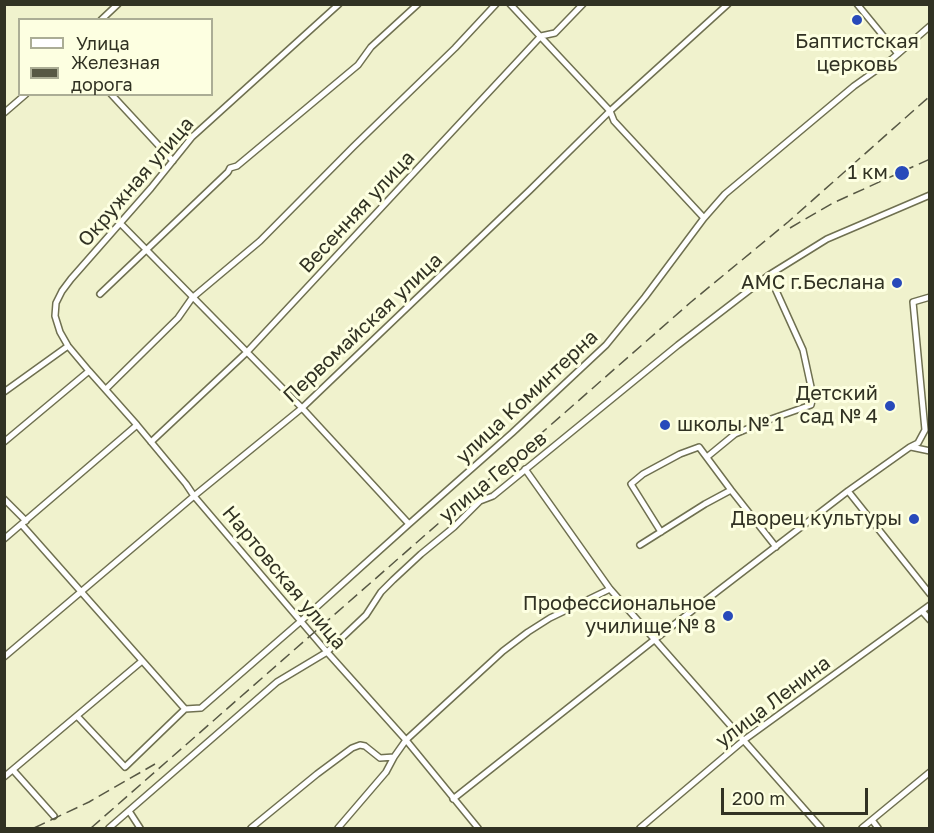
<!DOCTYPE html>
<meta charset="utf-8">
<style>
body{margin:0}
#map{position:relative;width:934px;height:833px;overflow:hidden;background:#f0f2cd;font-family:"Golos Text",sans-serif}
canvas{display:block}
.frame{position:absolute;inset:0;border:6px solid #313223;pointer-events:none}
.legend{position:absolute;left:18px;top:18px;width:195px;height:78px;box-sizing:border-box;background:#fdffe1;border:2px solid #abad95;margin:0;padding:8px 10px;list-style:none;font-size:18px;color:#313223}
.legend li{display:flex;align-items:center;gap:12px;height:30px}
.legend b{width:30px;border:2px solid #abad95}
.scale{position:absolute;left:721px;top:788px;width:147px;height:27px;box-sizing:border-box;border:3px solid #313223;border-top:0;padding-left:8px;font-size:18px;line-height:21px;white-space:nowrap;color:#313223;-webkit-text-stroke:4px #fdffe1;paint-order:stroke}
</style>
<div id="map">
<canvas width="934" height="833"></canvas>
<div class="frame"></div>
<ul class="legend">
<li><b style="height:8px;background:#fff"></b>Улица</li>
<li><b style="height:8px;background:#575844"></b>Железная дорога</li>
</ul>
<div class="scale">200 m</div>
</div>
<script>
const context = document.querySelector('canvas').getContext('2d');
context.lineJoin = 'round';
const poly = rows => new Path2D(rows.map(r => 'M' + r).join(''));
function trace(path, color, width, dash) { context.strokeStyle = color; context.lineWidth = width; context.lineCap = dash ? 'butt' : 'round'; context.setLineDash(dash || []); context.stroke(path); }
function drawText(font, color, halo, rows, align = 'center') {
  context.font = font + ' "Golos Text",sans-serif'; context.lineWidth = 6; context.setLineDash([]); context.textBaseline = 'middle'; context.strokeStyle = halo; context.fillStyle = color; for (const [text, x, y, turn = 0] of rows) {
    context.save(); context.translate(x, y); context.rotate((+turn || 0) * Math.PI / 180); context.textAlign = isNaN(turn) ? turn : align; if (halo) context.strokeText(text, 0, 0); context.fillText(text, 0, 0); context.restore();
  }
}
const minor = poly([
 [339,4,192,137,151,188,71,279,62,291,56,303,55,316,60,332,68,346,89,371,137,425,186,484,194,496,327,652,406,740,478,828],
 [510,4,610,111,614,121,704,218],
 [857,4,898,54],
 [101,20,118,4],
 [111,94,173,161],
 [4,113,26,94],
 [120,223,302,408,409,524],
 [100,294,228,172,230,168,237,166,358,65,371,47,418,4],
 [106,389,178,318,192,298,260,241,353,147,455,48,496,4],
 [4,392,68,346],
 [4,442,89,371],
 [151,442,247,352,541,36,555,33,583,4],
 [911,447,930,451],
 [707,457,735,434,771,419,811,405,813,396,803,350,769,275],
 [525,469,610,589,821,828],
 [848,491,930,594],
 [4,499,26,521],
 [22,525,185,709],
 [661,532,631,484,643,474,680,454,699,447,731,490,776,547],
 [4,539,137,425],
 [640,545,705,504,731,490],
 [922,611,930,620],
 [4,657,194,496,302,408,530,190,610,111,728,4],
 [77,716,125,767,185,709,201,708,301,621,409,524,512,433,606,345,645,297,704,218,725,194,854,86,892,59,930,26],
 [13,770,54,816],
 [4,777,142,661],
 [453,799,654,640,848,491,910,447,918,443,925,430,913,302,930,297],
 [129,811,140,828],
 [872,820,878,828],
 [109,828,277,682,327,652,366,615,381,592,393,580,421,554,454,527,480,501,493,496,678,345,769,275,827,239,930,195],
 [251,828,317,774,352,748,360,745,365,746,380,758,394,757,406,740,503,651,528,632,550,618,610,589],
 [338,828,386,772,394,757],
 [640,828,744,740,930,605],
 [862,828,930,772]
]);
const rail = poly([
 [790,228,833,203,930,159],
 [34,828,89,802,155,764],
 [91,828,691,302,788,222,930,96]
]);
const markers = [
 [857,20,6,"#284aba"],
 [902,173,8,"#284aba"],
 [897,283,6,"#284aba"],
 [890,406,6,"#284aba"],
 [665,425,6,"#284aba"],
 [914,519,6,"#284aba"],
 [728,616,6,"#284aba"]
];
const poiNames = [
 ["Баптистская",857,42,"center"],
 ["церковь",857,65,"center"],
 ["1 км",888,173],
 ["АМС г.Беслана",885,283],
 ["Детский",878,394],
 ["сад № 4",878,417],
 ["школы № 1",677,425,"left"],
 ["Дворец культуры",902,519],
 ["Профессиональное",716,604],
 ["училище № 8",716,627]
];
const streetNames = [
 ["Окружная улица",136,182,-49],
 ["Весенняя улица",357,212,-47],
 ["Первомайская улица",363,328,-43],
 ["улица Коминтерна",527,397,-43],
 ["улица Героев",493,477,-39],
 ["Нартовская улица",284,578,50],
 ["улица Ленина",773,702,-37]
];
trace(minor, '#6f7050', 8);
trace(minor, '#fff', 5);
trace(rail, '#575844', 1.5, [12, 6]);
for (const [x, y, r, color] of markers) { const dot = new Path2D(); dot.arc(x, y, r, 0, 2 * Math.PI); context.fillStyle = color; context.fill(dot); trace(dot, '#fdffe1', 2); }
drawText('20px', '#313223', '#fdffe1', poiNames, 'right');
drawText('20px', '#313223', '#fdffe1', streetNames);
</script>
